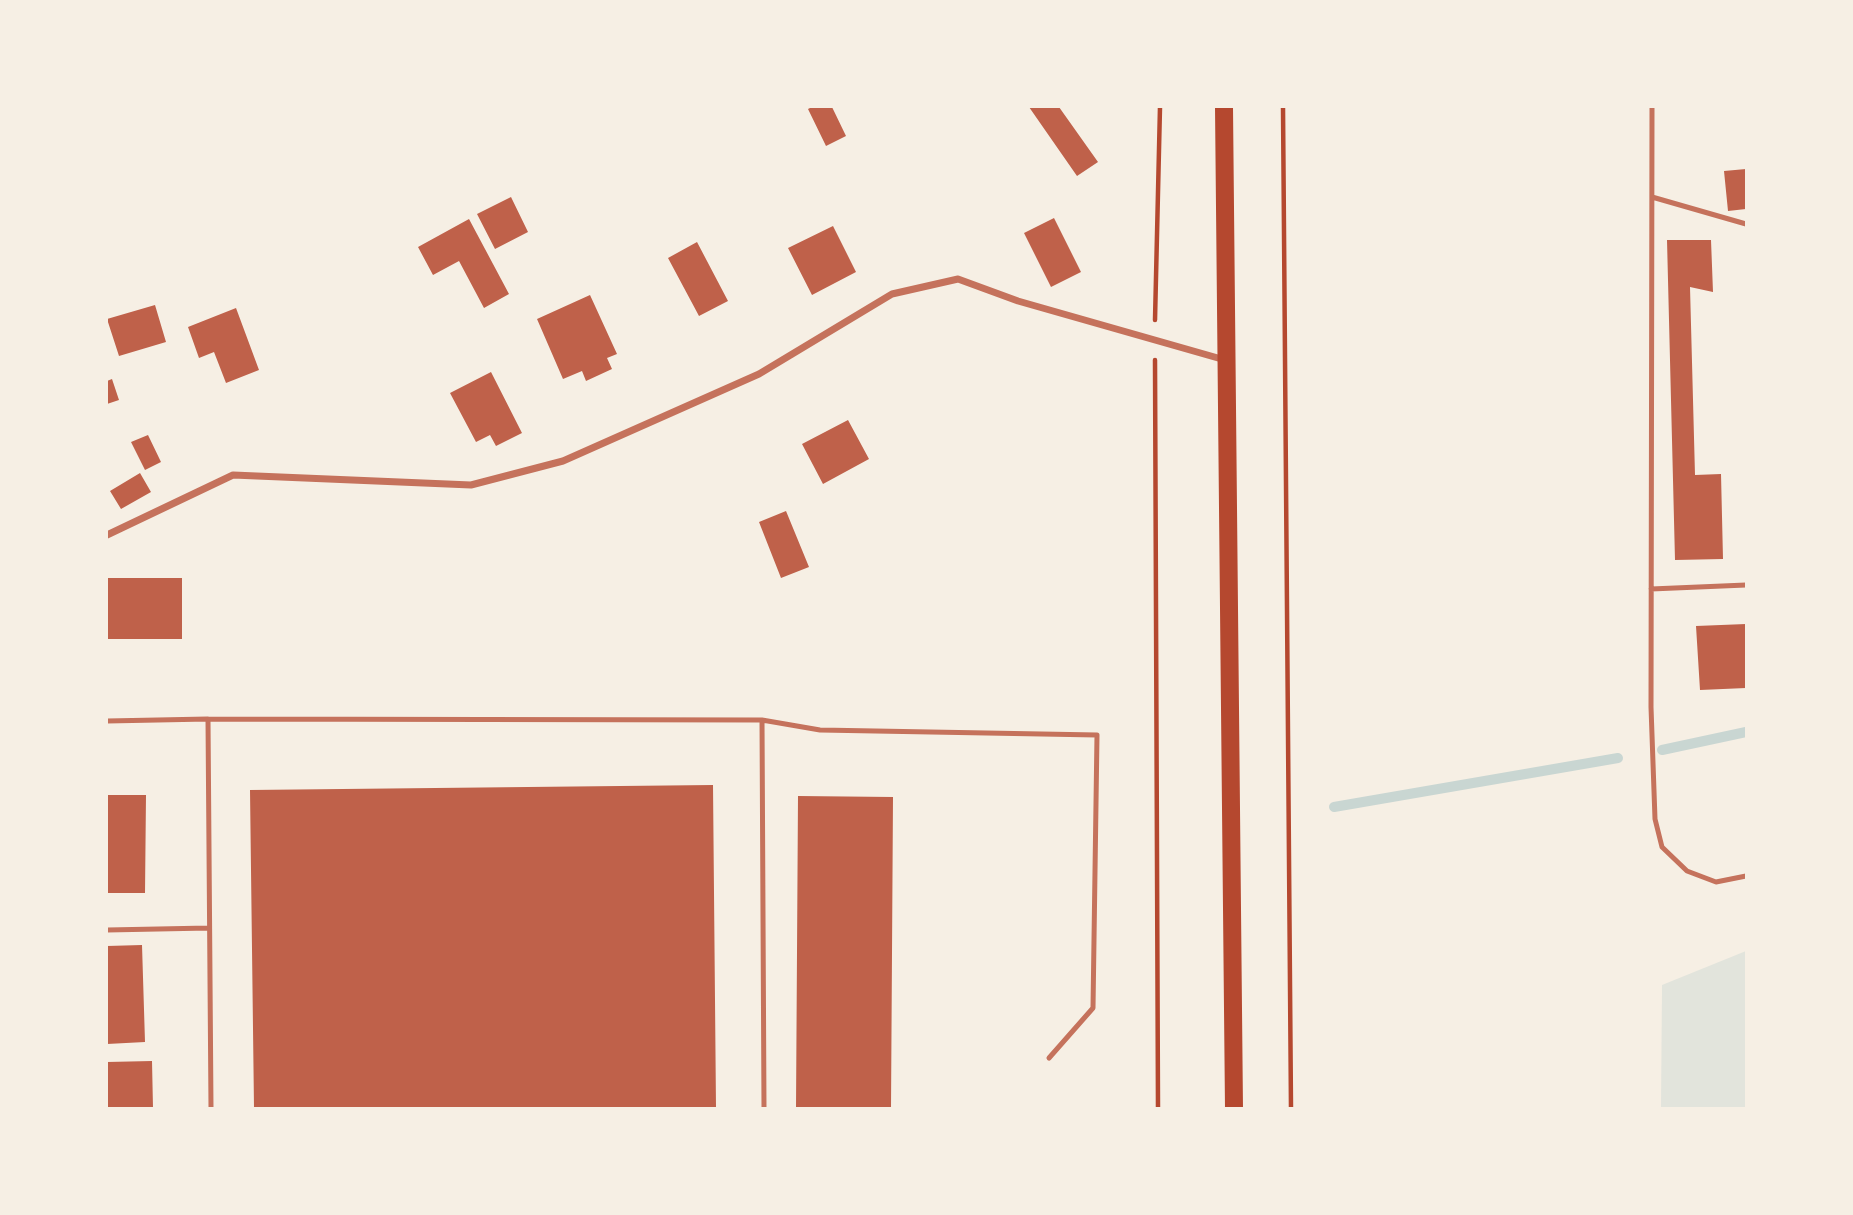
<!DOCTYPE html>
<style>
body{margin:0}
#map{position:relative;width:1853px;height:1215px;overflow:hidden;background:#f6efe4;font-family:"Nunito Sans",sans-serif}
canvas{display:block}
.frame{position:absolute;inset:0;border:108px solid #f6efe4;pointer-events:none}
</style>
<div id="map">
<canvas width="1853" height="1215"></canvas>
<div class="frame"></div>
</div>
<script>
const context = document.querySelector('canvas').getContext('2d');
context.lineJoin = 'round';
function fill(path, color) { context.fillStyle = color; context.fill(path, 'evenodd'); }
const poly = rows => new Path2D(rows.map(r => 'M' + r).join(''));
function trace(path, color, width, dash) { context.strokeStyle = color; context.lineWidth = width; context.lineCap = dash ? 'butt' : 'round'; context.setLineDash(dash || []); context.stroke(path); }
const green = poly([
 [1746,951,1746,1108,1661,1108,1662,985]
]);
const stream = poly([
 [1662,750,1746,732],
 [1334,807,1618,758]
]);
const building = poly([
 [812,107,832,107,846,136,826,146,808,109],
 [1029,107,1059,107,1098,162,1077,176],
 [1746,169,1746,209,1728,211,1724,171],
 [511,197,528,232,495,249,477,214],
 [1054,218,1081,272,1051,287,1024,233],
 [469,219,509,294,484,308,459,261,433,275,418,247],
 [833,226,856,272,812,295,788,248],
 [1667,240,1711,240,1713,292,1690,287,1695,475,1721,474,1723,559,1675,560],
 [697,242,728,301,699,316,668,258],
 [590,295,617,354,607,358,612,369,586,381,582,371,563,379,537,319],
 [155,305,166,342,119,356,107,319],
 [236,308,259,370,226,383,214,352,199,358,188,327],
 [491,372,522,433,496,446,490,435,476,442,450,393],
 [112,379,119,400,107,404,107,381],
 [848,420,869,459,823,484,802,444],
 [148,435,161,462,145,470,131,442],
 [140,473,151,492,121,509,110,491],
 [786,511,809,567,781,578,759,522],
 [107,578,182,578,182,639,107,639],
 [1746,624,1746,688,1700,690,1696,626],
 [713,785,716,1108,254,1108,250,790],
 [107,795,146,795,145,893,107,893],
 [798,796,893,797,891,1108,796,1108],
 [142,945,145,1042,107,1044,107,946],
 [152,1061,153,1108,107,1108,107,1062]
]);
const path = poly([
 [1283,107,1291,1108],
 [1155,320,1160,107],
 [1155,360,1158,1108]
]);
const service = poly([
 [1652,107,1651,707,1655,819,1662,847,1687,871,1716,882,1746,876],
 [1652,197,1746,224],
 [1651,589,1746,585],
 [762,720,764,1108],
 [107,721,208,719],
 [107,930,209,928],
 [211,1108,208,719,762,720,820,730,1097,735,1093,1008,1049,1058]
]);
const minor = poly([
 [107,535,233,475,471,485,563,461,759,374,892,294,958,279,1018,301,1225,360]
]);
const primary = poly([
 [1224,107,1234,1108]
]);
fill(green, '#e2e4dc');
trace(stream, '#c9d6d2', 10);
fill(building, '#bf614a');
trace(path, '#b5482f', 4.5);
trace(service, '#c5725c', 5);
trace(minor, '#c5725c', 7);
trace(primary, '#b5482f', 18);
</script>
